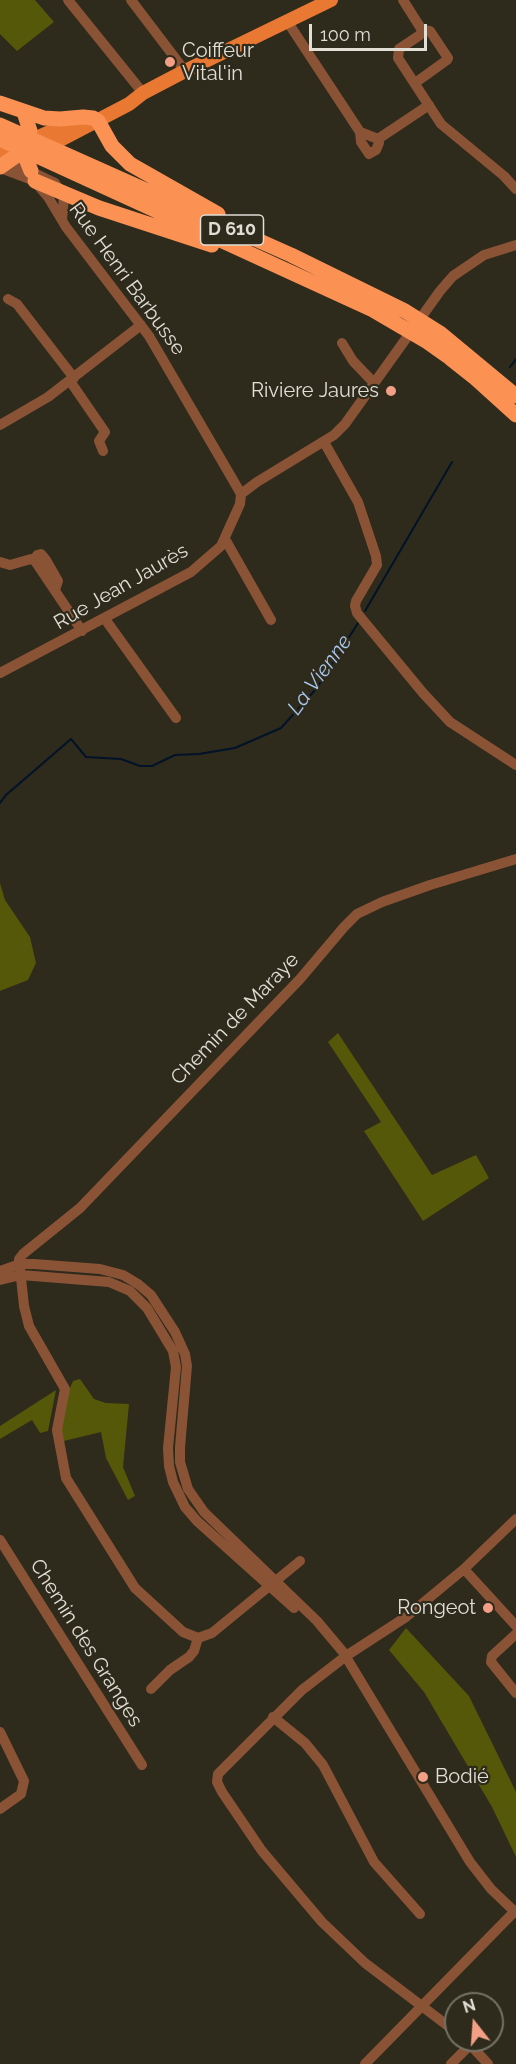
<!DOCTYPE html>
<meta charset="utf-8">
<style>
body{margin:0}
#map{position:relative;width:516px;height:2064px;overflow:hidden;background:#2e2a1c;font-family:Raleway,sans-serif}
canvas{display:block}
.north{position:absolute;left:444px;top:1992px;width:60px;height:60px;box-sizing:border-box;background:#2e2a1c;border:2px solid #757266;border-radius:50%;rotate:343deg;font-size:16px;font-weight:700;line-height:24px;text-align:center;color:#e0ded5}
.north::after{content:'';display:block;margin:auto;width:21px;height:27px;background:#f39f85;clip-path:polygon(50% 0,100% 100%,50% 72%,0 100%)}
.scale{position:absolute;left:309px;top:24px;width:118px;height:27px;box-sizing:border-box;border:3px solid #e0ded5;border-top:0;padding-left:8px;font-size:18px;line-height:21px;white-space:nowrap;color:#e0ded5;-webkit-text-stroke:4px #2e2a1c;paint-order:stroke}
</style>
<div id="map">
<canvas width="516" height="2064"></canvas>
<div class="north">N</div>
<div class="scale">100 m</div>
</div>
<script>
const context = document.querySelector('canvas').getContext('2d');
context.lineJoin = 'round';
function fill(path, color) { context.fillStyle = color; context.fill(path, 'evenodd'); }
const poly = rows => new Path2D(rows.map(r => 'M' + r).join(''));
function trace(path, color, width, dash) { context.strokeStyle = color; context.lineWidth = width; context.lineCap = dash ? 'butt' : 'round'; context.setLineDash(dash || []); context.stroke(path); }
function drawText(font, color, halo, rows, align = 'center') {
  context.font = font + ' Raleway,sans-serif'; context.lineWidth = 4.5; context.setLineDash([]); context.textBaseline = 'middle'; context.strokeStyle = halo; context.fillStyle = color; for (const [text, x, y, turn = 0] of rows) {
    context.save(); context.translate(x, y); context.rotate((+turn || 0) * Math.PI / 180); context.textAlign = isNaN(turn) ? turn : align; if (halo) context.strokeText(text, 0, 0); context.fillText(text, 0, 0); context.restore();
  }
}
const green = poly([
 [0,0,35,0,54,22,17,51,0,34],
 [0,883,5,900,30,937,36,963,28,980,0,991],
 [338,1033,432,1175,476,1155,489,1178,423,1221,364,1131,381,1122,328,1042],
 [80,1379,94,1399,106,1403,129,1404,123,1467,135,1496,128,1500,106,1458,101,1432,64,1441,61,1432,68,1392,73,1381],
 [56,1390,48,1431,40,1433,32,1420,0,1439,0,1426],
 [406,1628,469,1696,516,1792,516,1857,492,1807,424,1692,389,1650]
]);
const stream = poly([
 [510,367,516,359],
 [365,611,452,462],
 [0,803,6,795,71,739,86,757,121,759,140,766,152,766,175,755,199,754,235,748,281,728,317,688,358,623]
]);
const minor = poly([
 [68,0,143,93],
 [131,0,185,71],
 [403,0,422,30,430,31,448,58,447,60,415,83],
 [287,21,360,132,378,139,429,105],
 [422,30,420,35,399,49,398,58,441,124,504,176,516,189],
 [360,132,361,142,369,154,376,150,379,143,378,139],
 [5,159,55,183,64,197,62,220],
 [0,168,35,181],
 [8,299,17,304,74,378],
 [342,343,353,361,374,383],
 [70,381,105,432,99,441,103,451],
 [0,425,48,397,141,325],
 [324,442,358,502,376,556,377,565,356,601,355,606,357,613,423,693,450,722,516,765],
 [241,494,257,482,334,435,345,424,440,291,453,276,484,255,516,245],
 [225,539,271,620],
 [35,561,37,555,41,554,46,560,58,581,55,590],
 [0,562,10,565,31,559,35,561,82,631],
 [105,619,176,718],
 [0,673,191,572,221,546,240,504,241,494,233,480,149,336,66,227,48,197,37,184],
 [0,1271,20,1264,34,1264,100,1269,123,1275,138,1284,151,1295,175,1332,185,1354,187,1366,180,1447,180,1462,188,1489,204,1512,317,1621,343,1652,470,1862,491,1889,516,1913],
 [0,1280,21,1275,109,1282,130,1291,147,1308,173,1351,176,1367,168,1448,169,1466,173,1482,185,1507,197,1521,294,1608],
 [0,1540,142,1765],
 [464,1569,516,1626],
 [516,1634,492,1656,491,1662,516,1693],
 [198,1638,183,1632,135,1588,66,1478,57,1430,65,1389,29,1326,24,1306,19,1259,23,1254,80,1208,300,979,344,927,357,914,382,902,430,885,516,859],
 [151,1689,170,1670,189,1657,194,1651,198,1638,212,1633,300,1561],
 [273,1717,305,1743,323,1765,374,1862,420,1914],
 [0,1732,24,1781,21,1794,0,1809],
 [456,2032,365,1963,322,1922,262,1851,222,1792,217,1782,218,1774,302,1690,346,1656,406,1617,464,1569,516,1519],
 [466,2040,488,2064],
 [365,2064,516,1910],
 [451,2064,471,2044]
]);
const major = poly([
 [41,150,129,104,143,93,185,71,331,0],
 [0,154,77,120]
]);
const highway = poly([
 [0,103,44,118,60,119,83,117,93,118,98,121,112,146,130,164,218,214],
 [0,125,291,255,405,311,440,333,516,396],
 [0,139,373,310,426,341,450,358,474,377,516,415],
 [27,146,27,161,31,171],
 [0,167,23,151,27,146,30,131,24,112],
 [35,181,99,208,212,245]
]);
const markers = [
 [170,62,6,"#f39f85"],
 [391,391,6,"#f39f85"],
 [488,1608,6,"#f39f85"],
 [423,1777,6,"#f39f85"]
];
const shields = [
 [232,230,63]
];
const shieldNames = [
 ["D 610",232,230]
];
const poiNames = [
 ["Coiffeur",182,51],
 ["Vital'in",182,74],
 ["Riviere Jaures",379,391,"right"],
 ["Rongeot",476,1608,"right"],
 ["Bodié",435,1777]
];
const streetNames = [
 ["Rue Henri Barbusse",127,279,54],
 ["Rue Jean Jaurès",121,587,-30],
 ["Chemin de Maraye",235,1019,-46],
 ["Chemin des Granges",86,1643,58]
];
const waterNames = [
 ["La Vienne",320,675,-54]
];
fill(green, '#555709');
trace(stream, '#021329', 2);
trace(minor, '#8a5336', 10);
trace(major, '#e87832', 14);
trace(highway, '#fc9154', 15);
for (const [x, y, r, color] of markers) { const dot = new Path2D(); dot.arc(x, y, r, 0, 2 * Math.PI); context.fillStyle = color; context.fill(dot); trace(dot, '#2e2a1c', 2); }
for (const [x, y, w] of shields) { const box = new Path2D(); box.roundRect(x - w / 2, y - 15, w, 30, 4.5); context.fillStyle = '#2e2a1c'; context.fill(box); trace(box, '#e0ded5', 1.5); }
drawText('bold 18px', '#e0ded5', null, shieldNames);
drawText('20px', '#e0ded5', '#2e2a1c', poiNames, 'left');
drawText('20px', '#e0ded5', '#2e2a1c', streetNames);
drawText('italic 21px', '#a9c8ee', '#2e2a1c', waterNames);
</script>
